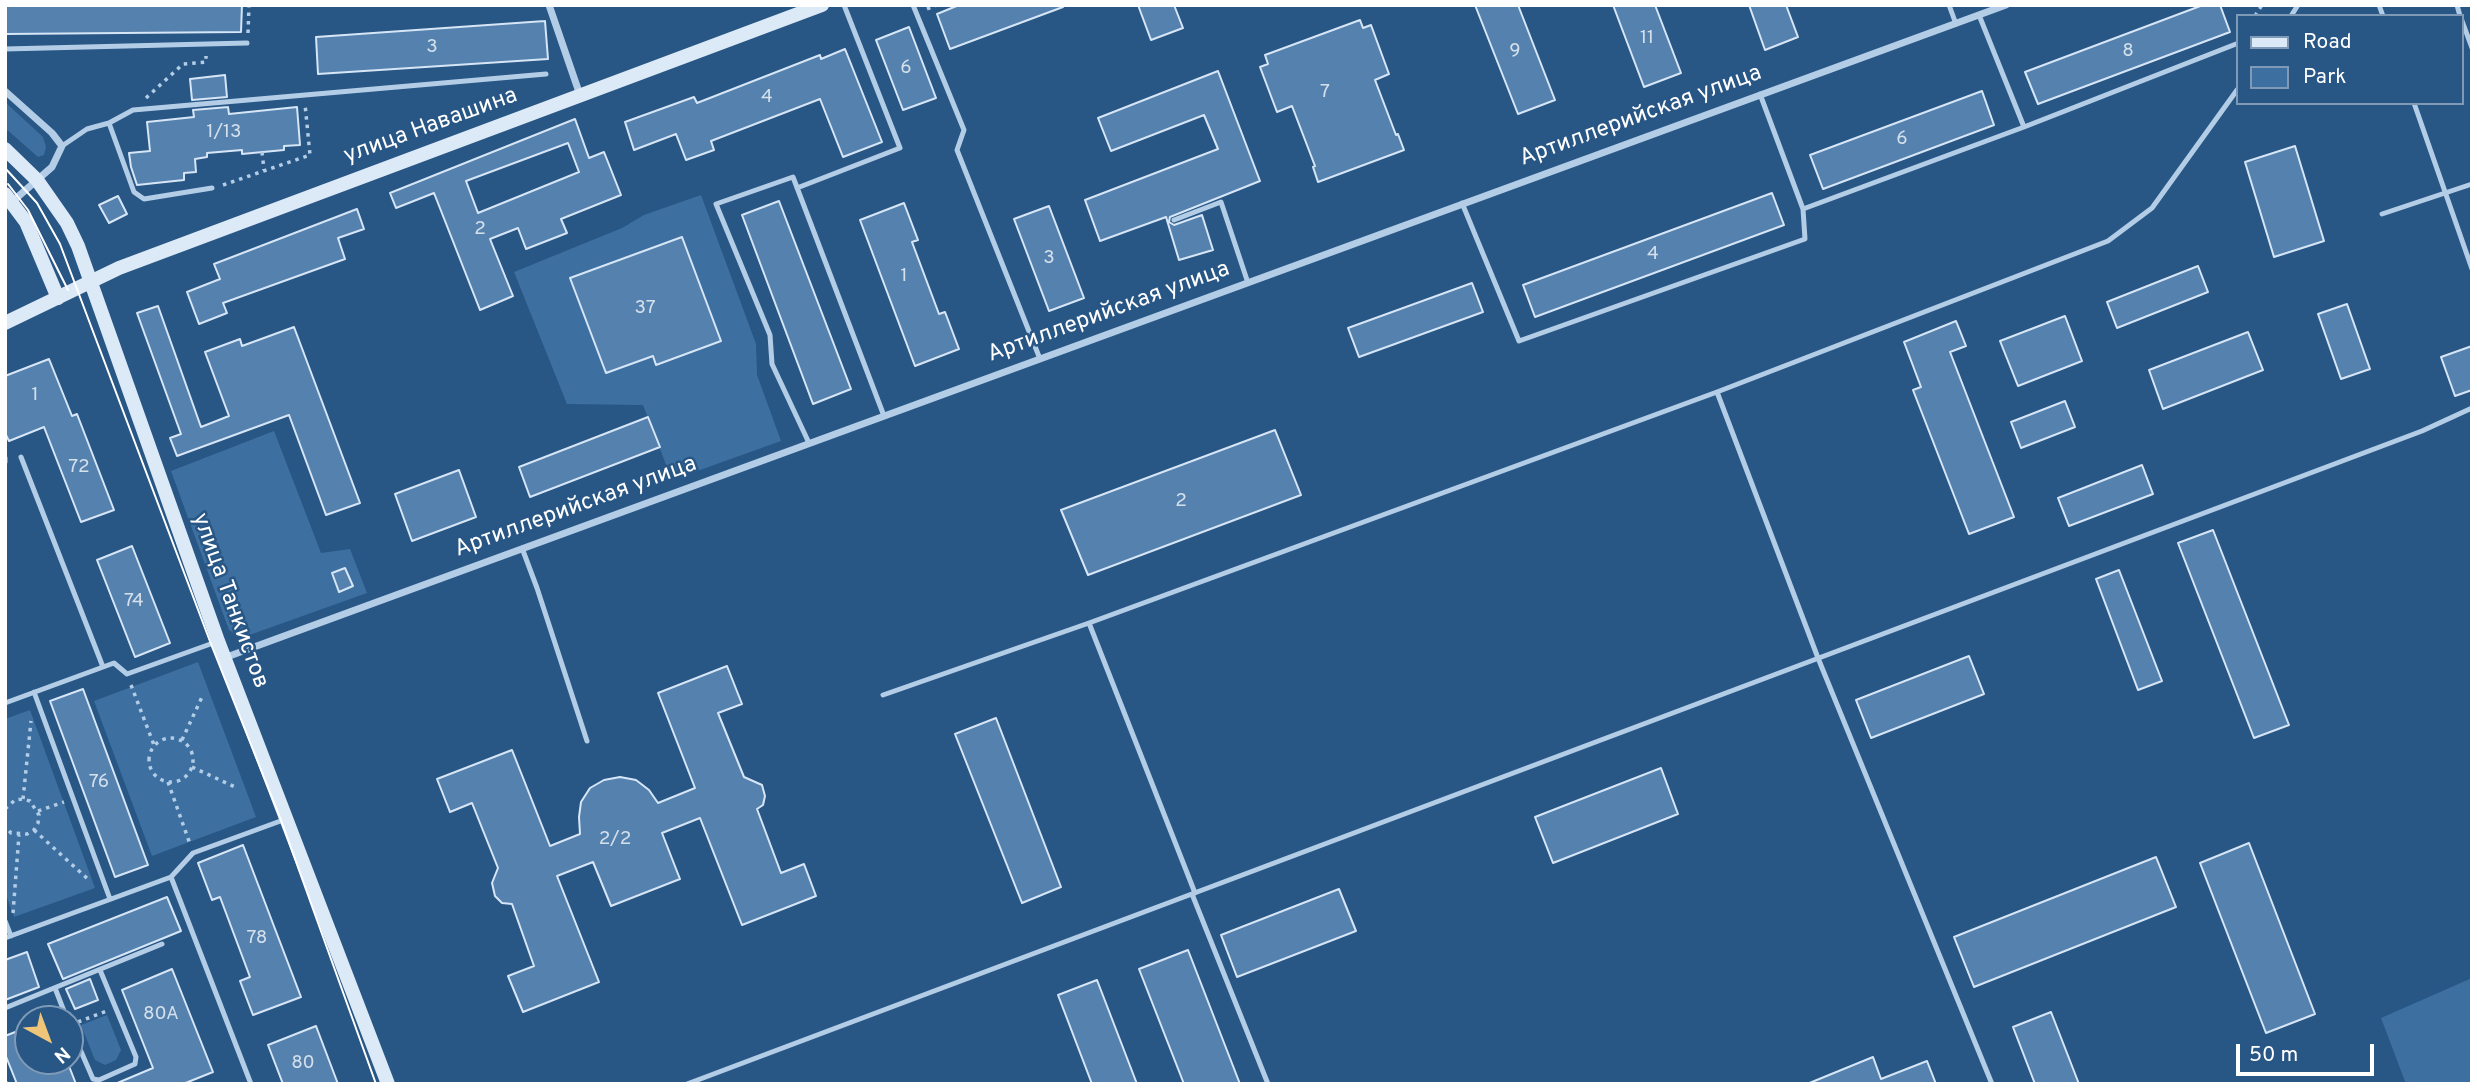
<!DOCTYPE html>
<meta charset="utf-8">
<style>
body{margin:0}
#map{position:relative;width:2477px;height:1089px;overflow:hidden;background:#285685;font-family:Overpass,sans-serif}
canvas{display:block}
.frame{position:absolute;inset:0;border:7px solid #fff;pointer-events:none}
.legend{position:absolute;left:2236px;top:14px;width:228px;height:91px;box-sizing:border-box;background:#285685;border:2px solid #7e9ab6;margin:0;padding:9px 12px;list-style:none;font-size:21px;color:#fff}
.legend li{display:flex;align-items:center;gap:14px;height:35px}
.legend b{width:35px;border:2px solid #7e9ab6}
.north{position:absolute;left:14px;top:1005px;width:70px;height:70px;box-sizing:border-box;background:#285685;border:2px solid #7e9ab6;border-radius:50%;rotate:139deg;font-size:19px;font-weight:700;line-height:28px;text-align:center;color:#fff}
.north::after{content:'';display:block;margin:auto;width:24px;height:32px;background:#efc679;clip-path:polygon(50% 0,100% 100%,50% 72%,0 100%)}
.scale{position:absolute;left:2236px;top:1044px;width:138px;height:32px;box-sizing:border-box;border:4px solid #fff;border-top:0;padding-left:9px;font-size:21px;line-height:24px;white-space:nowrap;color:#fff;-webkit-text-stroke:5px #285685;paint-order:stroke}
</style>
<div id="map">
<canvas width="2477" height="1089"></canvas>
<div class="frame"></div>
<ul class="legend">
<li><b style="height:9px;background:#dce9f7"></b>Road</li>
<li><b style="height:19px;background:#3d70a1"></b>Park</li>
</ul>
<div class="north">N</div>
<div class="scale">50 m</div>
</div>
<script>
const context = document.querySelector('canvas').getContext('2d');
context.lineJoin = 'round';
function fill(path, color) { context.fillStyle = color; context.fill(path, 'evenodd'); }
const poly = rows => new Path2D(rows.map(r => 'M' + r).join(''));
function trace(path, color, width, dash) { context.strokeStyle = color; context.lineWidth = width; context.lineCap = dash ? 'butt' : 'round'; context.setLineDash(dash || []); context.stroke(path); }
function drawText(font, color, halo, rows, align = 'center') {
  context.font = font + ' Overpass,sans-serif'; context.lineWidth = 5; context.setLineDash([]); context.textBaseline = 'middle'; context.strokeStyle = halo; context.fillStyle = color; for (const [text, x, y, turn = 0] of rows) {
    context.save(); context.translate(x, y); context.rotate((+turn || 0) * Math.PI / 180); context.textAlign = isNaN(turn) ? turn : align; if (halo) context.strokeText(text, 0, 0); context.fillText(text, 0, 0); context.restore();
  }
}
const green = poly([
 [5,102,43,137,46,147,44,155,38,157,5,128],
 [701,195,756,344,757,375,781,441,672,480,643,405,567,404,514,272,622,228,644,215],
 [274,431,321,553,350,549,367,593,241,638,229,630,171,471],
 [198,662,256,817,152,856,94,701],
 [30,710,95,888,14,917,5,892,5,719],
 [2472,978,2472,1084,2406,1084,2381,1018],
 [107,1015,121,1050,116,1060,105,1065,95,1060,81,1025]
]);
const building = poly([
 [5,5,242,5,241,32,5,34,5,5],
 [959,5,1063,5,1063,7,950,49,937,14,959,5],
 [1138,5,1174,5,1183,28,1151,40,1138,5],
 [1475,5,1518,5,1555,100,1518,114,1475,5],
 [1613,5,1655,5,1681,73,1644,87,1613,5],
 [1749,5,1786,5,1798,37,1765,50,1749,5],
 [2203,5,2220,5,2230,32,2038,104,2025,72,2203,5],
 [1360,20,1363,28,1371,25,1389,74,1375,80,1396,135,1398,134,1404,150,1318,182,1313,167,1315,166,1292,106,1277,112,1260,67,1268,64,1265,55,1360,20],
 [545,21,548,59,318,74,316,37,545,21],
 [909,27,936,98,903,110,876,40,909,27],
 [845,49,882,142,843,157,820,99,711,141,714,150,686,160,676,134,634,150,625,122,694,97,697,103,820,55,821,59,845,49],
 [1218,71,1260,181,1170,217,1169,222,1174,225,1202,215,1213,250,1179,260,1166,217,1100,241,1085,200,1218,149,1204,115,1111,151,1098,118,1218,71],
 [225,75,227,97,192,100,190,79,225,75],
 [1982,91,1994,125,1823,189,1810,155,1982,91],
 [228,107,229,114,297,107,300,145,284,146,284,150,242,154,242,150,207,153,207,157,195,159,196,172,184,173,184,180,137,185,131,167,129,153,150,151,147,122,194,117,193,110,228,107],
 [575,119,589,158,604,152,621,195,561,219,567,233,526,249,518,228,490,239,513,296,480,310,434,193,396,208,390,193,575,119],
 [568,143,579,172,478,213,466,181,568,143],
 [2295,146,2324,241,2274,257,2245,162,2295,146],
 [1772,193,1784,225,1535,317,1523,285,1772,193],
 [118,196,127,214,109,223,99,205,118,196],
 [779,201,851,389,813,404,742,215,779,201],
 [904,203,918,240,912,242,939,314,945,312,959,349,915,366,860,220,904,203],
 [1049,206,1084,298,1049,311,1014,219,1049,206],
 [357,209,364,229,338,238,345,259,223,303,227,313,199,324,187,292,220,279,214,264,357,209],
 [682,237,721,341,656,365,653,356,606,373,570,278,682,237],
 [2198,266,2208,292,2117,328,2107,302,2198,266],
 [1472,283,1483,312,1359,357,1348,328,1472,283],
 [2347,304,2370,369,2341,379,2318,314,2347,304],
 [158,306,201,427,229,416,205,352,240,339,242,346,294,327,360,503,326,515,289,415,177,456,170,438,181,434,137,313,158,306],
 [2065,316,2082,361,2018,386,2000,341,2065,316],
 [1956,321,1966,346,1950,352,2014,517,1969,534,1913,390,1921,387,1904,342,1956,321],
 [2248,332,2263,370,2163,409,2149,370,2248,332],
 [2472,346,2472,390,2455,396,2441,357,2472,346],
 [49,359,72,416,77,414,114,510,81,522,44,427,9,441,5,433,5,376,49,359],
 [2065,401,2075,427,2021,448,2011,422,2065,401],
 [648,417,660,447,530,497,519,467,648,417],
 [1275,430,1301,495,1088,575,1061,510,1275,430],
 [2142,465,2153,494,2069,526,2058,498,2142,465],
 [459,470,476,517,412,541,395,494,459,470],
 [2213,530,2289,725,2254,738,2178,543,2213,530],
 [132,546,170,643,135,657,97,560,132,546],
 [345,568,353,586,339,592,332,573,345,568],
 [2119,570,2162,681,2138,690,2096,579,2119,570],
 [1969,656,1984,694,1871,738,1856,700,1969,656],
 [727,666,742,704,718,713,744,777,762,785,765,796,763,805,757,809,781,873,804,864,816,896,742,925,700,818,662,833,680,879,611,906,593,862,557,876,599,982,523,1012,508,976,534,966,512,904,502,903,495,896,492,883,498,868,472,803,450,812,437,779,512,750,550,846,580,834,579,817,581,802,590,788,604,780,620,777,636,780,649,790,658,803,695,788,658,693,727,666],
 [83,689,148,865,115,877,50,701,83,689],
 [996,718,1061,887,1022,903,955,734,996,718],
 [1661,768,1678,814,1553,863,1535,817,1661,768],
 [2249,843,2315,1014,2266,1033,2200,863,2249,843],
 [243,845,301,997,253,1015,240,981,250,977,220,897,212,900,198,863,243,845],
 [2156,857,2176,907,1974,987,1954,937,2156,857],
 [1339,889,1356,931,1237,977,1221,935,1339,889],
 [167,897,181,931,63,979,48,944,167,897],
 [1188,950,1240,1084,1184,1084,1139,969,1188,950],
 [27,952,39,987,5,1000,5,960,27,952],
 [172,969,213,1072,183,1084,115,1084,153,1068,122,990,172,969],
 [90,979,98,1000,75,1009,66,989,90,979],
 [1097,980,1137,1084,1092,1084,1058,995,1097,980],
 [2051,1012,2079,1084,2035,1084,2013,1027,2051,1012],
 [316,1026,338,1084,283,1084,268,1045,316,1026],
 [28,1027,28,1061,67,1061,76,1084,17,1084,5,1054,5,1036,28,1027],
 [1873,1057,1881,1079,1927,1061,1936,1084,1807,1084,1873,1057]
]);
const path = poly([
 [927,9,937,5],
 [2255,16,2262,5],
 [248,33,249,5],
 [146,98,183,64,206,62,206,56],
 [262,152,264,170],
 [223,185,310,155,305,104],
 [131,685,154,745],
 '149 760a22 22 0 1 1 44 0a22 22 0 1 1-44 0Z',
 [182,740,202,697],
 [192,767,235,787],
 [168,782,190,844],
 [23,799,31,721],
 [5,809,15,800,23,799,30,801,39,815,38,823,34,830,27,834,11,833,5,826],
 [38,811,64,802],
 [34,830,90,881],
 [13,913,19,835],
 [78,1022,107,1011]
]);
const service = poly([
 [913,5,964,130,957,150,1040,359],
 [1949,5,1956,24],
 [2379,5,2383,16],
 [2457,5,2460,16],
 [2291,16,2298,5],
 [2461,18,2472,48],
 [5,49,247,43],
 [1760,94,1803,209,2024,127,1979,15],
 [2414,103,2472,269],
 [109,123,134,192,144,199,212,188],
 [2024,127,2236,44],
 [62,146,87,129,109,123,133,110,546,74],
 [797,188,900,148,844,5],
 [1462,203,1519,341,1805,239,1803,209],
 [2382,214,2472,184],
 [1174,220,1221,202,1248,283],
 [1717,392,1818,658,1992,1084],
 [809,443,772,364,770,335,716,204,793,177,884,416],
 [21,457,103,667],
 [5,458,5,462],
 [522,548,537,588,587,741],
 [34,692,110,899],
 [883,695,1089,623],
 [5,703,114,663,127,674,216,642],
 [171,877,251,1084],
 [1195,893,1089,623,1717,392,2108,241,2152,208,2237,90],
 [1192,894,1268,1084],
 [5,921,11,936],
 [5,938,171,877,193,853,286,819],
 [55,988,67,1019],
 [5,1008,162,944],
 [70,1026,93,1079,99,1080,135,1064,136,1057,100,970],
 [5,1082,6,1084],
 [687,1084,2422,431,2472,408]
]);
const minor = poly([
 [549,5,580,95],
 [5,91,52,133,62,146,52,167,13,201],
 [224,658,2006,5]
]);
const secondary = poly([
 [5,149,37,180,67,223,78,246,218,641,388,1084],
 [5,194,26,222,58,298],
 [5,323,119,268,822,5]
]);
const tram = poly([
 [5,168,37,203,60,244,211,644,281,820,376,1084],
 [8,184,28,210,68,290]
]);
const numberNames = [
 ["11",1647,39],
 ["3",432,48],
 ["9",1515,52],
 ["8",2128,52],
 ["6",906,69],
 ["7",1325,93],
 ["4",767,98],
 ["1/13",224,133],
 ["6",1902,140],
 ["2",480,230],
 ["4",1653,255],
 ["3",1049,259],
 ["1",904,277],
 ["37",645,309],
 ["1",35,396],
 ["72",79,468],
 ["2",1181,502],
 ["74",134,602],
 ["76",99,783],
 ["2/2",615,840],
 ["78",257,939],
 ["80А",161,1015],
 ["80",303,1064]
];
const streetNames = [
 ["Артиллерийская улица",1641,117,-20],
 ["улица Навашина",431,127,-20],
 ["Артиллерийская улица",1109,313,-20],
 ["Артиллерийская улица",576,508,-20],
 ["улица Танкистов",229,601,70]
];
fill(green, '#3d70a1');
fill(building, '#5581ae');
trace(building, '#d6e6f6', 2);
trace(path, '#b3cde7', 3.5, [3.5, 5]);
trace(service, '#b3cde7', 5);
trace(minor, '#b3cde7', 7);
trace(secondary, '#dce9f7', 14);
trace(tram, '#fff', 2);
drawText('19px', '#d4e0eb', null, numberNames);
drawText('23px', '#fff', '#285685', streetNames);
</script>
